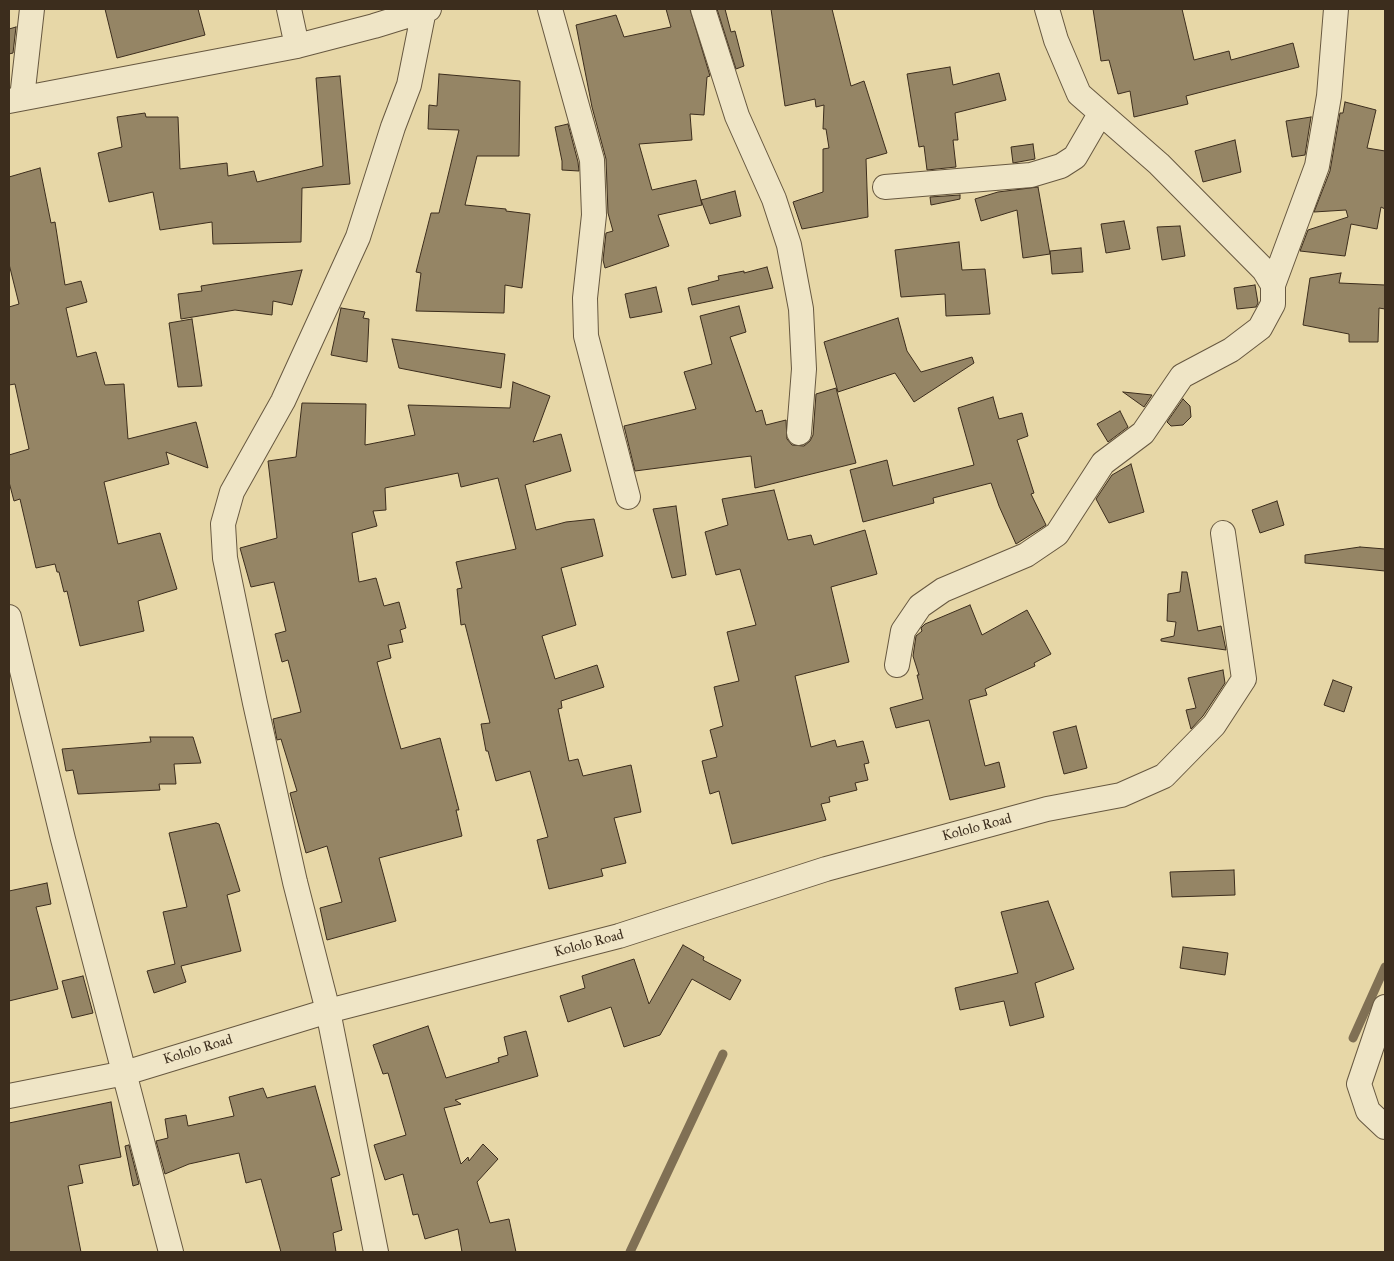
<!DOCTYPE html>
<style>
body{margin:0}
#map{position:relative;width:1394px;height:1261px;overflow:hidden;background:#e7d7a7;font-family:"IM FELL Great Primer",serif}
canvas{display:block}
.frame{position:absolute;inset:0;border:10px solid #3c2d1d;pointer-events:none}
</style>
<div id="map">
<canvas width="1394" height="1261"></canvas>
<div class="frame"></div>
</div>
<script>
const context = document.querySelector('canvas').getContext('2d');
context.lineJoin = 'round';
const poly = rows => new Path2D(rows.map(r => 'M' + r).join(''));
function trace(path, color, width, dash) { context.strokeStyle = color; context.lineWidth = width; context.lineCap = dash ? 'butt' : 'round'; context.setLineDash(dash || []); context.stroke(path); }
function fill(path, color) { context.fillStyle = color; context.fill(path, 'evenodd'); }
function drawText(font, color, halo, rows, align = 'center') {
  context.font = font + ' "IM FELL Great Primer",serif'; context.lineWidth = 4.5; context.setLineDash([]); context.textBaseline = 'middle'; context.strokeStyle = halo; context.fillStyle = color; for (const [text, x, y, turn = 0] of rows) {
    context.save(); context.translate(x, y); context.rotate((+turn || 0) * Math.PI / 180); context.textAlign = isNaN(turn) ? turn : align; if (halo) context.strokeText(text, 0, 0); context.fillText(text, 0, 0); context.restore();
  }
}
const stream = poly([
 [1353,1038,1385,967],
 [630,1252,723,1054]
]);
const building = poly([
 [105,9,198,9,205,35,117,58,105,9],
 [666,9,690,9,710,76,707,77,704,115,690,114,692,140,639,144,652,190,696,180,702,205,658,215,669,246,605,268,603,260,606,233,613,231,608,213,606,159,592,107,576,25,616,15,624,37,671,27,666,9],
 [717,9,725,9,731,32,735,31,744,66,736,69,717,9],
 [771,9,832,9,851,86,864,81,887,153,866,159,868,217,802,229,793,202,823,192,823,149,829,148,826,129,823,129,824,105,816,107,815,99,785,106,771,9],
 [1093,9,1182,9,1194,60,1229,51,1231,60,1293,43,1299,67,1186,96,1188,104,1134,117,1130,91,1118,94,1109,60,1101,61,1093,9],
 [16,27,13,53,9,54,9,29,16,27],
 [950,67,953,85,999,73,1006,100,955,113,958,140,953,140,956,167,927,170,924,146,919,147,907,74,950,67],
 [439,74,520,81,519,156,477,156,465,205,506,209,506,211,530,214,522,288,505,285,504,313,416,311,421,273,416,272,431,213,439,213,459,130,428,129,429,105,437,106,439,74],
 [340,76,350,184,302,188,301,242,213,244,212,222,160,230,153,192,109,202,98,153,122,147,117,117,145,113,146,117,178,117,180,169,227,163,228,176,254,171,257,182,323,166,316,78,340,76],
 [1345,102,1376,110,1367,148,1385,151,1385,209,1381,207,1377,229,1351,224,1345,256,1300,251,1308,230,1348,217,1346,210,1314,212,1330,171,1340,113,1343,113,1345,102],
 [1311,117,1305,155,1292,157,1286,121,1311,117],
 [568,124,578,162,579,171,562,170,562,161,555,127,568,124],
 [1235,140,1241,172,1203,182,1195,151,1235,140],
 [1033,144,1035,159,1013,163,1011,147,1033,144],
 [40,168,51,223,55,222,65,285,81,281,87,302,66,308,77,357,96,352,105,385,124,384,128,439,196,422,208,468,166,452,169,464,104,482,118,544,160,533,177,589,138,601,144,631,80,646,67,591,64,592,59,572,57,572,55,564,36,568,20,499,14,501,9,482,9,455,29,449,15,384,9,385,9,307,19,304,9,264,9,177,40,168],
 [1038,187,1050,254,1023,258,1017,210,981,221,975,199,998,192,1038,187],
 [735,191,741,216,710,224,701,200,735,191],
 [960,195,960,199,931,205,930,197,960,195],
 [1124,221,1130,249,1106,253,1101,224,1124,221],
 [1180,226,1185,256,1162,260,1157,227,1180,226],
 [959,242,962,270,985,269,990,314,946,316,945,294,901,297,895,250,959,242],
 [1081,248,1083,272,1052,274,1050,251,1081,248],
 [767,267,773,288,692,305,688,288,719,280,718,276,744,271,744,273,767,267],
 [302,270,292,305,273,301,272,315,235,310,181,319,178,294,202,291,201,286,302,270],
 [1341,273,1339,283,1385,285,1385,309,1379,308,1378,342,1349,342,1349,334,1303,325,1310,278,1341,273],
 [1255,285,1258,303,1256,307,1237,309,1234,288,1255,285],
 [656,287,662,312,630,318,625,294,656,287],
 [739,306,746,332,730,337,756,412,762,410,766,425,786,420,787,439,792,445,804,446,810,441,813,435,816,394,836,388,856,463,755,488,751,456,635,471,624,426,696,409,684,372,712,364,700,316,739,306],
 [341,308,365,312,363,318,369,319,367,362,331,355,341,308],
 [898,318,907,351,921,372,972,357,974,363,914,402,895,373,838,392,824,342,898,318],
 [192,319,202,386,178,387,169,323,192,319],
 [392,339,505,354,501,388,399,368,392,339],
 [513,382,550,396,533,442,561,434,571,471,525,485,536,530,566,522,594,519,603,556,561,568,576,625,542,636,555,679,597,665,604,687,561,701,562,708,558,709,569,761,578,759,583,776,631,765,641,812,614,818,626,863,601,869,603,876,549,889,537,840,548,837,530,771,496,781,488,751,486,751,481,724,490,723,465,624,461,625,457,589,462,588,456,562,516,549,498,478,461,487,458,473,385,488,386,510,373,511,377,526,352,533,359,582,376,578,384,606,399,602,406,628,400,630,403,642,388,645,391,658,377,662,386,696,401,749,440,738,459,810,456,810,462,836,379,858,396,921,327,940,320,908,342,902,327,846,306,853,290,793,297,791,281,739,277,740,273,719,301,712,288,660,282,662,275,634,286,631,274,582,251,587,240,548,277,538,268,461,296,457,302,403,366,404,365,445,415,435,408,405,510,408,513,382],
 [1123,392,1152,395,1144,407,1123,392],
 [993,397,999,419,1022,413,1028,436,1017,440,1034,493,1031,494,1046,525,1016,544,999,506,991,483,933,498,934,503,863,522,850,470,887,460,893,486,974,465,958,408,993,397],
 [1183,399,1190,406,1191,417,1183,425,1171,426,1167,422,1183,399],
 [1120,411,1128,427,1108,442,1097,424,1120,411],
 [1131,464,1144,512,1109,523,1096,499,1112,475,1131,464],
 [774,490,788,540,811,535,814,545,865,530,877,574,831,587,849,662,795,676,811,747,835,740,837,747,863,741,869,763,864,764,868,780,855,783,857,790,829,797,830,802,821,804,826,820,732,844,719,791,710,794,702,761,717,757,710,730,723,726,714,687,739,681,727,632,756,625,740,569,716,575,705,532,728,525,722,499,774,490],
 [1277,501,1284,525,1260,533,1252,510,1277,501],
 [676,506,686,575,672,578,653,509,676,506],
 [1360,547,1385,549,1385,571,1305,563,1305,555,1360,547],
 [1182,572,1187,572,1198,631,1221,626,1226,650,1161,641,1161,639,1174,636,1176,622,1167,621,1168,594,1180,592,1182,572],
 [970,605,982,635,1027,610,1051,654,1034,663,1035,666,985,689,987,695,969,700,985,766,999,762,1005,787,950,800,929,720,896,728,890,708,923,699,917,675,919,675,913,656,916,636,922,631,921,628,925,624,970,605],
 [1223,670,1225,683,1203,716,1191,729,1186,710,1196,708,1188,678,1223,670],
 [1333,680,1352,687,1344,712,1324,705,1333,680],
 [1076,726,1087,768,1064,774,1053,732,1076,726],
 [150,737,193,737,201,763,174,764,176,784,159,784,160,790,78,794,73,770,66,771,62,749,151,742,150,737],
 [216,823,219,824,240,891,227,895,241,951,181,966,186,982,154,993,147,971,175,964,163,912,187,907,169,833,216,823],
 [1234,870,1235,895,1172,897,1170,872,1234,870],
 [47,883,51,904,36,907,58,989,9,1001,9,891,47,883],
 [1048,901,1074,969,1035,983,1044,1017,1010,1026,1004,1001,960,1010,955,988,1018,973,1001,912,1048,901],
 [683,945,704,957,703,960,741,980,730,1000,692,979,660,1035,624,1047,611,1007,568,1022,560,996,585,988,582,976,634,959,649,1004,683,945],
 [1183,947,1228,953,1225,975,1180,968,1183,947],
 [83,976,93,1013,72,1018,62,981,83,976],
 [428,1026,446,1078,499,1062,498,1058,508,1055,504,1037,526,1031,538,1076,455,1100,461,1104,444,1108,461,1164,468,1157,469,1161,483,1144,498,1159,477,1182,490,1223,509,1219,516,1252,462,1252,458,1229,425,1239,418,1214,413,1215,403,1174,385,1180,374,1145,406,1135,388,1073,383,1074,373,1045,428,1026],
 [315,1086,340,1175,331,1178,342,1230,333,1233,336,1252,281,1252,261,1179,246,1183,239,1153,189,1164,165,1174,156,1141,168,1138,165,1119,186,1115,188,1126,234,1116,229,1097,263,1088,267,1098,315,1086],
 [111,1102,121,1157,79,1165,83,1183,68,1186,81,1252,9,1252,9,1123,111,1102],
 [129,1145,139,1184,133,1186,125,1146,129,1145]
]);
const street = poly([
 [289,9,297,46],
 [550,9,592,160,594,215,585,298,586,336,628,497],
 [703,9,737,116,774,199,789,245,801,309,804,369,799,433],
 [22,98,32,9],
 [9,101,297,46,374,26,429,9],
 [885,187,1031,175,1061,166,1075,157,1100,114],
 [1273,285,1317,166,1329,96,1336,9],
 [9,617,63,839,171,1252],
 [897,665,903,631,920,606,943,590,1026,555,1057,534,1103,463,1143,433,1182,376,1231,350,1260,328,1273,304,1273,285,1264,270,1159,164,1079,94,1056,40,1047,9],
 [1385,1007,1359,1084,1368,1111,1385,1127],
 [9,1096,125,1073,328,1011,619,936,826,869,1047,809,1121,795,1164,776,1214,725,1244,679,1223,533],
 [376,1252,328,1011,295,882,255,703,225,558,223,524,232,492,283,401,358,237,393,127,409,85,424,10]
]);
const streetNames = [
 ["Kololo Road",977,828,-15],
 ["Kololo Road",589,944,-15],
 ["Kololo Road",198,1050,-17]
];
trace(stream, '#807054', 9);
fill(building, '#958565');
trace(building, '#3c2d1d', 1);
trace(street, '#675840', 26);
trace(street, '#efe5c6', 24);
drawText('14px', '#3c2d1d', '#efe5c6', streetNames);
</script>
